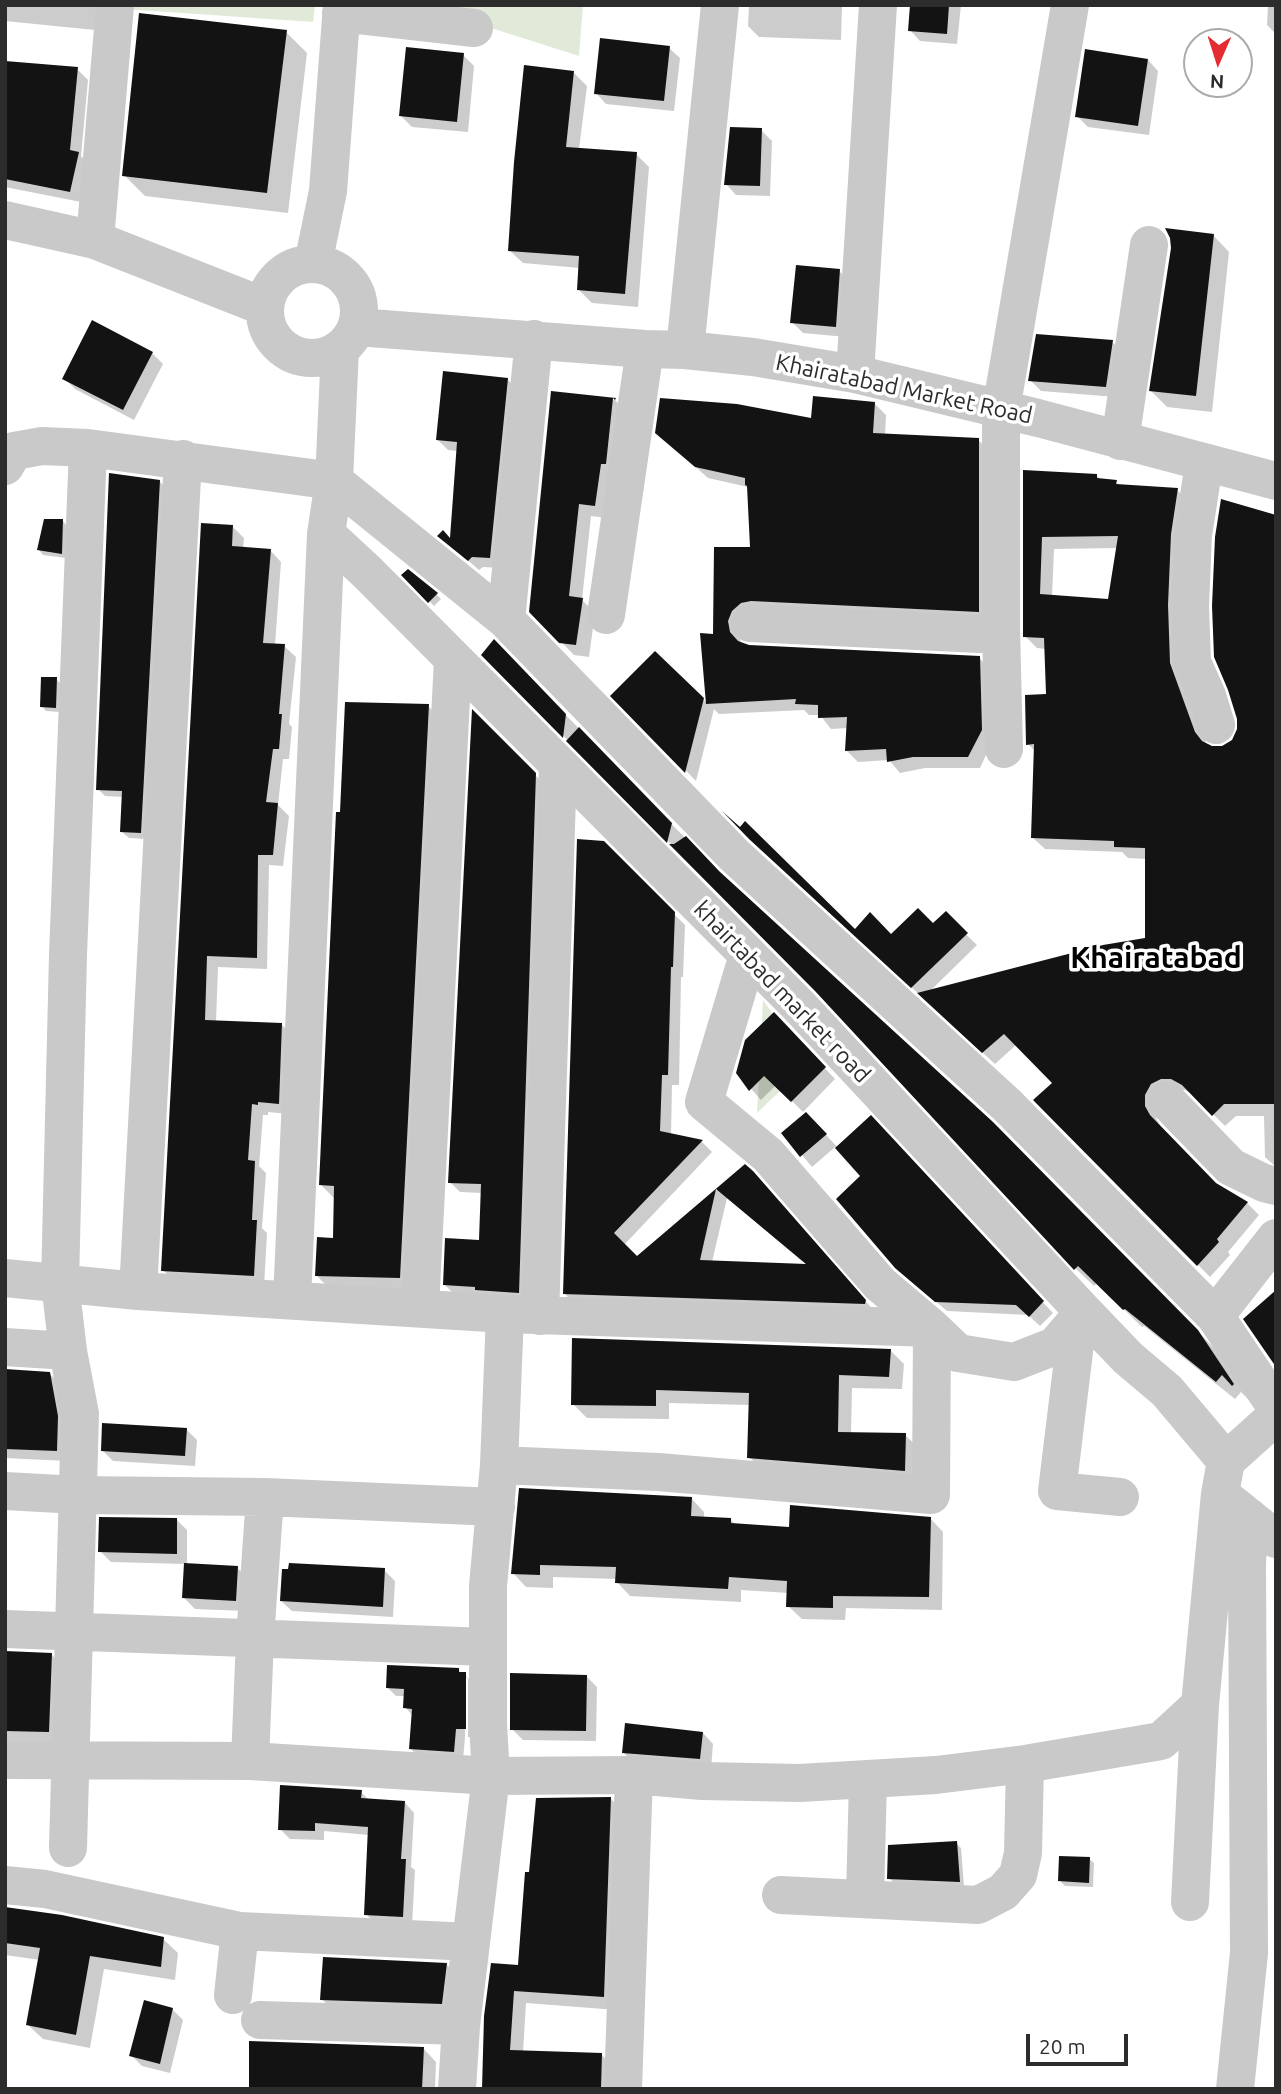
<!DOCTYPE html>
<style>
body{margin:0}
#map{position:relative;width:1281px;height:2094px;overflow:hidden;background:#fff;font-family:Ubuntu,sans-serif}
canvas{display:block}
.frame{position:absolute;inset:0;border:7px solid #2c2c2c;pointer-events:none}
.north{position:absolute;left:1183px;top:28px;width:70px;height:70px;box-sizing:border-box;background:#fff;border:2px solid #ababab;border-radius:50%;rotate:183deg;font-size:19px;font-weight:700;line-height:28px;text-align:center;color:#2c2c2c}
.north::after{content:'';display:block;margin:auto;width:24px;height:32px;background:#e52b32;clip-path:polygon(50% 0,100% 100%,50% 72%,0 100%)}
.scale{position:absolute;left:1026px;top:2034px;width:102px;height:32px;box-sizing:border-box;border:4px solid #2c2c2c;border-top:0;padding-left:9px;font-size:21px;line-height:24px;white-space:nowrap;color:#2c2c2c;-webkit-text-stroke:5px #fff;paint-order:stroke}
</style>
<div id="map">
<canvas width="1281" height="2094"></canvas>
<div class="frame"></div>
<div class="north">N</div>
<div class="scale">20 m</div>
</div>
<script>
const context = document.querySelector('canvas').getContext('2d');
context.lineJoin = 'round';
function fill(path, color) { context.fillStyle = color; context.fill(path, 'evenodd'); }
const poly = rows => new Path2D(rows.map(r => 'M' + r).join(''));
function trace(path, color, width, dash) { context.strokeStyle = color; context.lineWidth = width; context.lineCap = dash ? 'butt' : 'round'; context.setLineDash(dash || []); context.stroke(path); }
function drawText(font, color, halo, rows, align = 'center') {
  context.font = font + ' Ubuntu,sans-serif'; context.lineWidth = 7; context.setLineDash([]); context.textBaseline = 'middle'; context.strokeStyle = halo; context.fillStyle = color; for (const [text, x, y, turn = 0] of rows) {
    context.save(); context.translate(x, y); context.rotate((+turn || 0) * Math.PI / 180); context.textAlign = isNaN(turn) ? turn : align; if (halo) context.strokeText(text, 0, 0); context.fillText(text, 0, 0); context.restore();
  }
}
const green = poly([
 [124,5,315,5,313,22,124,9],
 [419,5,583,5,579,56],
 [763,1000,808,1064,757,1113]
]);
const shadow = poly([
 [5,5,107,5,105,31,5,21],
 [749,5,842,5,841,40,759,37,748,26],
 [912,5,961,5,957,44,920,41,910,30],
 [1268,5,1276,5,1276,34,1267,25],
 [286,32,307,53,288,213,145,196,124,175],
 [669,48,680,58,674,111,606,104,596,93],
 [463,55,474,66,468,132,412,127,401,116],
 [1148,60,1158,71,1149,135,1088,127,1077,116],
 [77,69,88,80,81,156,88,164,81,202,5,187,5,123],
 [573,72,587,86,579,149,636,154,649,167,638,307,592,303,578,289,580,268,523,263,509,250],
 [761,130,772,141,770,196,736,195,726,184],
 [1213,235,1229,252,1212,412,1167,407,1151,391],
 [839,271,850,281,846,337,803,333,792,322],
 [1112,342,1123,352,1116,397,1041,391,1030,380],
 [152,353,163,364,134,420,75,389,64,378],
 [507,379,518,390,500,568,483,567,479,570,440,536,452,542,458,451,448,450,438,440],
 [552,392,615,400,626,411,607,518,591,516,582,600,595,613,589,657,574,655,531,611],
 [875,404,886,415,885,435,978,440,990,451,990,623,739,634,741,644,749,647,979,658,991,669,992,742,980,768,925,768,900,773,889,760,858,762,847,751,848,728,831,729,820,715,809,715,804,710,719,714,714,709,696,781,613,696,655,653,708,704,702,635,714,635,752,549,748,487,708,478,657,433,813,420],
 [1025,471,1096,475,1101,480,1116,482,1120,486,1177,490,1189,502,1182,676,1207,746,1224,747,1234,740,1239,730,1276,517,1276,1167,1265,1157,1264,1116,1236,1116,1225,1126,1195,1096,1185,1090,1173,1090,1157,1106,1156,1118,1162,1129,1215,1184,1247,1203,1259,1215,1228,1252,1230,1255,1210,1277,1036,1100,1054,1083,1017,1044,995,1064,762,850,855,931,891,936,933,925,945,914,977,945,928,993,1146,939,1147,859,1128,858,1122,852,1045,849,1032,837,1036,752,1028,744,1048,695,1046,649,1037,648,1025,636],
 [1118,548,1110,601,1052,597,1054,549],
 [159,481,166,488,147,839,129,838,122,832,123,797,105,796,98,789],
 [63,521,67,526,66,558,43,555,39,550],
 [233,527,244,538,243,549,270,550,281,562,275,645,284,646,296,657,289,724,292,727,289,759,283,759,278,805,289,816,283,866,269,865,267,969,218,967,216,1022,282,1025,293,1036,289,1114,268,1112,268,1115,263,1115,259,1166,266,1173,262,1228,267,1233,264,1287,174,1281,163,1270],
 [404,575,436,594,441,599,434,606],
 [494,641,723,877,1011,1142,1216,1350,1250,1401,1241,1392,1235,1399,1144,1326,1142,1327,1097,1283,1094,1286,1075,1268,816,990,483,655],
 [56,679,61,684,60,712,46,711,42,706],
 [428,706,441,719,412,1290,330,1289,317,1276,335,1240,334,1198,321,1185,342,814],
 [474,713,545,785,528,1302,455,1295,445,1285,481,1242,483,1193,460,1192,450,1182],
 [603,843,685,925,683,977,681,977,679,1085,672,1085,671,1135,702,1142,712,1152,624,1245,637,1258,745,1166,763,1184,876,1313,575,1304,564,1293],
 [727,1198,808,1266,712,1262],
 [784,1025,835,1079,803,1112,776,1085,761,1100,737,1073],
 [817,1125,838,1148,881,1128,1053,1313,1040,1326,1028,1315,947,1311,908,1278,863,1176,835,1147,812,1167,784,1133],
 [890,1350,904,1364,902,1389,852,1388,851,1434,905,1435,919,1448,918,1484,763,1470,749,1457,750,1405,669,1403,669,1419,587,1418,573,1404],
 [5,1371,49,1373,60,1384,67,1461,5,1458],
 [186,1429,197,1440,195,1466,113,1461,103,1451],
 [691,1498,704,1512,704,1518,731,1520,736,1525,791,1529,930,1518,943,1532,942,1610,846,1608,845,1620,802,1619,788,1606,789,1593,741,1590,741,1602,630,1596,617,1582,617,1579,553,1577,553,1588,526,1587,513,1573],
 [177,1520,187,1530,187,1565,237,1568,248,1578,246,1611,195,1609,184,1598,186,1564,111,1562,100,1551],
 [384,1570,395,1581,393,1617,292,1611,281,1601],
 [5,1653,51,1654,62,1665,59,1742,5,1741],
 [458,1670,474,1683,475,1737,468,1737,468,1679,464,1675,465,1737,463,1760,419,1757,410,1748,413,1716,405,1707,405,1696,396,1696,387,1687],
 [586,1676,597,1687,596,1741,523,1740,512,1729],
 [703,1733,713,1744,711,1769,634,1763,624,1753],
 [361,1792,370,1801,405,1803,414,1813,411,1867,415,1870,412,1926,376,1924,366,1914,369,1835,324,1831,324,1840,290,1839,280,1829],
 [611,1799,624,1812,617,2010,526,2003,523,2052,602,2055,615,2068,614,2089,483,2089,520,1967,530,1874],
 [956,1843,961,1848,964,1886,894,1883,889,1878],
 [1089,1859,1094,1863,1093,1887,1065,1886,1060,1881],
 [5,1908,163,1939,178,1953,175,1980,104,1969,90,2048,43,2039,28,2025,40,1960,5,1955],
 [446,1964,457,1975,452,2014,332,2010,322,1999],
 [172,2009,183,2020,170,2073,142,2066,131,2055],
 [423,2048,436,2062,435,2089,250,2089]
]);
const building = poly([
 [910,5,949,5,947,34,908,31],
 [139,13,287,30,267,193,122,176],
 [600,38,670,46,664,101,594,94],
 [406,47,464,53,457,122,399,116],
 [1085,49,1148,59,1138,126,1075,117],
 [5,61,78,67,70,150,79,152,70,192,5,179],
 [524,65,574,71,566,147,637,152,625,294,577,290,579,256,508,251,514,162],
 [730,127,762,128,760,186,724,185],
 [1165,228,1214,234,1196,396,1149,391,1171,248,1170,238],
 [796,265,840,269,836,327,790,323],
 [92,320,153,352,123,410,62,379],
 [1036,334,1113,340,1106,387,1028,381],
 [443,371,508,378,490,558,472,557,468,561,437,536,443,530,450,538,457,442,436,440],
 [551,391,616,398,615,400,613,398,606,464,601,464,595,506,579,504,569,596,583,598,576,645,559,643,529,612],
 [813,396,875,402,873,433,979,438,979,612,751,601,741,603,732,611,728,621,730,632,738,641,749,645,980,656,982,730,968,757,913,757,887,762,886,749,845,751,847,717,818,718,818,705,795,704,796,699,706,704,700,633,713,634,714,547,750,547,747,486,745,485,745,478,695,467,655,433,660,398,737,404,811,418],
 [1023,470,1097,474,1097,478,1117,480,1116,484,1178,488,1171,534,1168,605,1170,663,1195,732,1202,741,1212,746,1222,746,1232,740,1237,729,1237,719,1228,690,1214,657,1212,606,1215,537,1221,499,1276,515,1276,1104,1224,1104,1212,1116,1182,1085,1171,1079,1161,1079,1151,1084,1145,1095,1145,1106,1150,1115,1216,1183,1248,1202,1217,1239,1219,1242,1197,1266,1033,1100,1052,1083,1004,1034,982,1053,917,993,1103,945,1145,938,1145,848,1114,847,1114,841,1031,838,1034,744,1026,745,1025,695,1046,694,1044,638,1023,637],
 [1118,536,1108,599,1040,594,1042,537],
 [109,473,160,480,141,833,120,832,122,791,96,790],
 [44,519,63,519,62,554,37,550],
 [201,523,233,525,232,546,271,549,263,643,285,644,279,714,282,714,279,749,273,749,266,802,278,803,273,855,258,855,257,958,207,956,205,1020,282,1023,279,1104,258,1102,258,1105,252,1104,248,1160,255,1161,252,1220,257,1220,254,1276,161,1271],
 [408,569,438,593,428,603,401,575],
 [494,639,566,714,563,738,481,655],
 [655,651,704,698,685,773,610,696],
 [41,677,57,677,56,708,40,707],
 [345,702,429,704,400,1278,315,1276,317,1237,333,1238,334,1186,319,1185,336,812,340,812],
 [472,709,536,773,519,1293,475,1290,475,1287,443,1285,445,1238,479,1240,481,1184,448,1183],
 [579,727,672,823,667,843,566,741],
 [722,811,740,827,745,821,855,929,870,912,891,934,918,908,933,923,946,911,968,933,911,988,749,839],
 [686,836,719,871,993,1122,1198,1330,1234,1384,1232,1386,1222,1375,1216,1382,1125,1309,1123,1310,1078,1266,1074,1270,815,991,669,844,674,844],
 [577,839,604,841,675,912,673,967,671,967,668,1075,662,1075,660,1131,703,1140,614,1233,637,1256,745,1164,753,1171,866,1300,865,1304,563,1294],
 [716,1189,806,1264,700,1260],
 [774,1012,826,1067,791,1102,764,1076,749,1091,736,1073,745,1040],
 [806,1112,827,1134,800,1157,781,1133],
 [871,1115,1044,1301,1029,1317,1016,1305,935,1302,895,1268,836,1199,860,1176,835,1148],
 [1276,1290,1276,1367,1243,1319],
 [572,1338,891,1349,889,1377,839,1375,838,1432,906,1433,905,1471,747,1458,749,1393,656,1390,656,1406,571,1405],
 [5,1369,50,1372,58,1416,57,1451,5,1449],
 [102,1423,187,1428,185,1456,101,1451],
 [519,1488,692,1497,691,1516,731,1518,731,1523,789,1527,790,1505,931,1517,929,1597,833,1596,833,1608,786,1607,787,1581,729,1577,728,1589,615,1583,616,1567,540,1565,540,1575,511,1574],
 [99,1517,177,1518,177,1554,98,1552],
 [184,1563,238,1566,236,1601,182,1598],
 [289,1563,385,1568,383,1607,280,1601,282,1569,288,1569],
 [5,1651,52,1653,49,1732,5,1731],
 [387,1665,459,1668,459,1672,466,1672,466,1729,456,1729,454,1752,409,1749,412,1709,403,1708,404,1689,386,1688],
 [510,1673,587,1675,586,1731,510,1730],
 [625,1723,703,1732,700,1759,622,1753],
 [280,1785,362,1790,361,1798,405,1801,401,1859,406,1859,403,1917,364,1915,368,1827,315,1823,315,1831,278,1830],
 [611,1797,604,1997,514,1991,510,2050,602,2053,601,2089,482,2089,484,2016,491,1963,518,1965,525,1872,529,1872,536,1798],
 [957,1841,960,1882,887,1879,888,1845],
 [1059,1856,1090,1857,1089,1883,1058,1881],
 [5,1907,62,1915,164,1937,161,1967,90,1956,76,2035,26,2025,40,1948,5,1943],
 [323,1957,447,1963,442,2004,320,2000],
 [144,2000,173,2008,160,2064,129,2056],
 [249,2041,424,2047,422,2089,249,2089]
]);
const minor = poly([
 [341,13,474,28],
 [5,220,95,240,265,307],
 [95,240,115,5],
 [313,264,328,191,342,5],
 '265 311a47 47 0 1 1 94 0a47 47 0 1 1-94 0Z',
 [357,327,645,349,685,350,753,357,855,374,1038,418,1276,481],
 [685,350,720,5],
 [855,374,878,5],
 [1120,441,1149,245],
 [1204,464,1193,535,1190,606,1192,662,1207,696,1216,725],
 [5,466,14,451,42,446,88,448,334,481,506,620,734,855,1008,1106,1215,1316,1276,1407],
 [326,534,367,572,799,1006,1082,1310,1128,1358,1167,1391,1226,1461],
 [606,615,645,349],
 [506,620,534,339],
 [750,623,1001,635],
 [1004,749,1001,628,1001,410,1070,5],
 [1166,1100,1231,1167,1264,1183,1276,1186],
 [5,1278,138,1291,505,1314,932,1328,958,1353,1014,1362,1055,1346,1078,1319,1082,1310],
 [138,1291,183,459],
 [292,1300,326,534,334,481,340,349],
 [420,1308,453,659],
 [540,1316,558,766],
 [1215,1316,1276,1238],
 [1078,1319,1057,1491,1120,1497],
 [5,1347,68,1351],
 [1276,1416,1226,1461,1220,1494,1276,1539],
 [499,1465,658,1472,931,1495,932,1328,880,1284,768,1155,704,1102,748,955],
 [5,1491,78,1495,265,1497,496,1507],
 [5,1629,488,1647],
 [5,1760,250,1761,491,1776,634,1775,702,1781,800,1783,936,1775,1025,1764,1161,1741,1200,1705],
 [250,1761,255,1638,265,1497],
 [68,1848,80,1414,68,1351,60,1283,68,955,88,448],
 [5,1885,45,1889,240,1931,471,1942],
 [781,1895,978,1905,1003,1892,1018,1875,1023,1853,1025,1764],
 [865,1899,868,1779],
 [1190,1902,1200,1705,1220,1494],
 [233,1995,240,1931],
 [260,2020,461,2026],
 [457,2089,461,2026,491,1776,488,1724,488,1586,499,1465,505,1314],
 [623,2089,634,1775],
 [1235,2089,1249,1953,1247,1565,1249,1517]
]);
const streetNames = [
 ["Khairatabad Market Road",904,389,12],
 ["khairtabad market road",782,992,46]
];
const districtNames = [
 ["Khairatabad",1156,958]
];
fill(green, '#e1ead8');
fill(shadow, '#0003');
fill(building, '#131313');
trace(minor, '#c9c9c9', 38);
drawText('23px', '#2c2c2c', '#fff', streetNames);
drawText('bold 30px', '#000', '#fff', districtNames);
</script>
